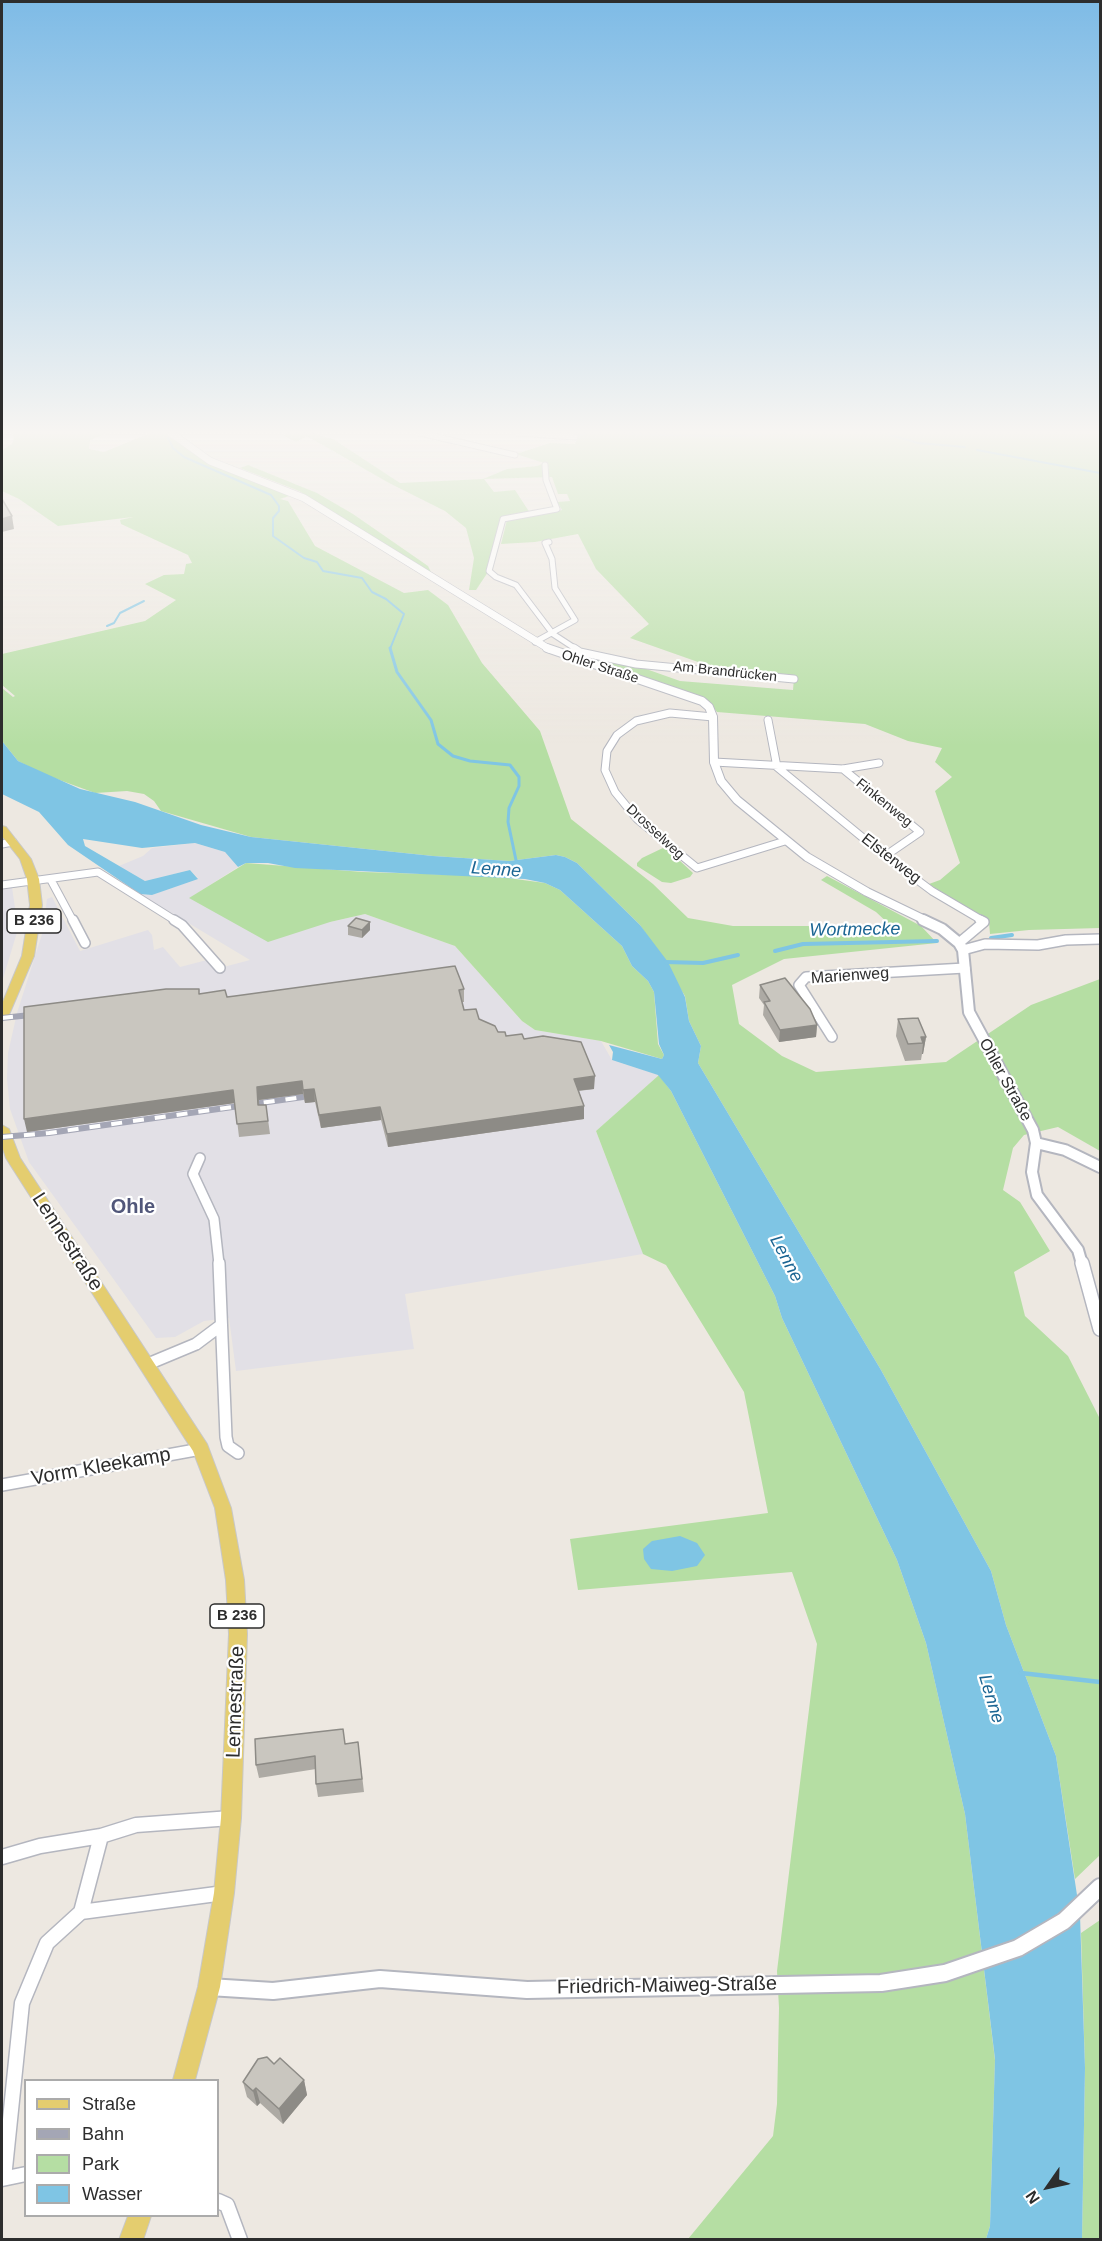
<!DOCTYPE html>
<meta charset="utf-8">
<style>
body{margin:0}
#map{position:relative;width:1102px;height:2241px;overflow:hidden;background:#ede8e1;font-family:Arial,sans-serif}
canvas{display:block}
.frame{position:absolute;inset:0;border:3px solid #2d2d2d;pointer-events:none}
.legend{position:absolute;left:24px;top:2079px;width:195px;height:138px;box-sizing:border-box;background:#fff;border:2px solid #ababab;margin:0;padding:8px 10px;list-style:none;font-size:18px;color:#2d2d2d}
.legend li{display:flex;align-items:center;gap:12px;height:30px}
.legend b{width:30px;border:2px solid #ababab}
.north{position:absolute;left:1018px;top:2157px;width:60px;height:60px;-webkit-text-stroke:4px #fff;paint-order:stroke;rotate:236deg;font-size:16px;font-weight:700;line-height:24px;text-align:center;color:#2d2d2d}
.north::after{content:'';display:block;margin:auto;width:21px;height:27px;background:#2d2d2d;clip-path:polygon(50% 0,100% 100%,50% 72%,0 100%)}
</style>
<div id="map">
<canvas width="1102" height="2241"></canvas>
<div class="frame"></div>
<ul class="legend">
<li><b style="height:8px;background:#e4cd6f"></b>Straße</li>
<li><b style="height:8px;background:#a4a6b5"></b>Bahn</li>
<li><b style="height:16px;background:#b5dea3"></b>Park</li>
<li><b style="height:16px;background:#7fc5e4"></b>Wasser</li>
</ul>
<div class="north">N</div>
</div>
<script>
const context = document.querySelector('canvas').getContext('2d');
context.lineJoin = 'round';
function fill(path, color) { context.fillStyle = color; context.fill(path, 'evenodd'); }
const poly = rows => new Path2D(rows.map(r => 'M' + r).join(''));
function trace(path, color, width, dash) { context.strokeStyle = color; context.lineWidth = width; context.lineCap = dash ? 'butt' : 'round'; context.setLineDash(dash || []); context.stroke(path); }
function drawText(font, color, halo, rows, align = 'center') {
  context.font = font + ' Arial,sans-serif'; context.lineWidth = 4.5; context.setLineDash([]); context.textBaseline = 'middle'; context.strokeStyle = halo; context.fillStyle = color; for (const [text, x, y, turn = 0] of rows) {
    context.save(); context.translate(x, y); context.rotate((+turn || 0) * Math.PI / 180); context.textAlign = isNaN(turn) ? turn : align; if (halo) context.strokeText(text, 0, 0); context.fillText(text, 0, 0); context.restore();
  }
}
const industrial = poly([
 [195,843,225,852,238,867,190,898,330,922,365,914,455,946,522,1021,535,1030,601,1041,612,1060,659,1075,596,1131,643,1254,405,1294,414,1349,236,1371,229,1318,204,1321,175,1337,156,1338,29,1162,10,1109,7,1079,8,1053,17,1013,43,931,47,899,52,897,80,951,148,930,152,935,154,950,163,947,180,967,207,960,216,969,250,960,140,894,152,895,198,878,190,870,145,881,119,866,143,856,152,848],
 [12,887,18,929,2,982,2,889]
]);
const green = poly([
 [2,433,108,433,90,440,89,449,104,452,150,433,171,433,201,457,292,495,280,499,288,501,315,546,404,593,428,590,448,605,482,663,540,731,571,819,653,884,688,918,733,926,891,926,876,912,821,880,827,876,921,926,937,943,784,959,732,985,739,1024,782,1056,816,1072,946,1062,1031,1005,1100,979,1100,1151,1058,1127,1024,1135,1013,1148,1003,1190,1020,1202,1050,1251,1014,1272,1025,1316,1068,1356,1100,1419,1100,1855,1075,1879,1056,1756,1006,1625,991,1571,881,1370,698,1063,701,1046,689,1021,685,996,640,925,577,863,565,857,556,855,509,861,433,856,251,837,161,811,154,801,144,794,127,791,95,793,43,774,18,761,2,741,2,688,13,697,15,696,2,685,2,654,145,621,176,600,145,584,164,575,184,574,186,564,192,563,188,555,121,524,120,520,133,517,58,526,19,499,2,491,2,450,12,444,14,438,12,433],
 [288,433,312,433,333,439,400,483,483,479,507,469,537,466,544,463,516,454,550,443,575,444,578,436,571,433,1100,433,1100,928,1029,930,990,934,989,922,929,884,940,880,960,863,935,791,952,777,935,762,942,748,908,741,865,724,717,712,712,706,575,658,582,653,635,665,680,681,793,690,794,678,715,668,630,638,649,624,596,569,578,534,535,542,501,544,507,520,562,510,557,502,570,501,567,494,558,494,552,477,484,479,494,492,515,490,530,513,502,518,488,572,476,590,469,590,474,558,466,528,445,511,389,483,307,436,296,442,283,435],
 [248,465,317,493,353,514,428,566,431,572,299,491,240,468],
 [665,847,693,873,690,877,671,883,662,882,637,866,637,863,642,858],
 [246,863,363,872,493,876,545,883,560,890,622,946,632,966,648,981,654,992,658,1044,664,1055,662,1059,601,1041,535,1030,522,1021,455,946,365,914,330,922,268,942,189,898],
 [659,1075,671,1091,775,1296,782,1318,897,1560,926,1643,965,1814,995,2060,990,2226,986,2239,688,2239,773,2136,777,2104,779,2008,777,1971,817,1644,792,1572,578,1590,570,1539,768,1513,744,1392,666,1265,643,1254,596,1131],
 [1100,1920,1100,2239,1082,2239,1085,2068,1081,1933]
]);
const water = poly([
 [2,741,18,761,80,789,135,802,201,825,251,837,433,856,509,861,556,855,565,857,577,863,640,925,668,962,685,997,689,1021,701,1046,698,1063,881,1370,991,1571,1006,1625,1056,1756,1080,1915,1085,2068,1082,2239,986,2239,990,2226,995,2059,965,1814,926,1643,897,1560,782,1318,775,1296,671,1091,658,1075,612,1060,613,1052,609,1045,662,1059,664,1055,659,1044,654,992,648,981,632,966,622,946,560,890,545,883,525,879,295,868,268,863,246,863,238,867,225,852,195,843,142,848,83,839,85,846,145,881,190,870,198,879,152,895,140,894,68,845,39,812,2,794],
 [680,1536,697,1543,705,1555,697,1566,672,1571,651,1569,644,1559,643,1549,652,1541]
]);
const streamFar3 = poly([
 [884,433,918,443,965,447],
 [629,434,729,436,788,433],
 [572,435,586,434],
 [168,438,173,448,184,457,271,495,279,506,279,511,273,518,273,536,304,558,317,562,323,571,362,578,372,592,386,599,404,614,390,649],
 [977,450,1100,473],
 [107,626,114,623,120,613,144,601]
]);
const streamFar2 = poly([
 [390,648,397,672,431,720,438,744,453,756,470,761,510,765,519,777,519,786,509,808,508,822,517,865]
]);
const streamFar1 = poly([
 [991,938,1012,935],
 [775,951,803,944,937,941],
 [665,962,703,963,738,955]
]);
const stream = poly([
 [1021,1673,1100,1682]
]);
const minorFar4 = poly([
 [420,433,515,455],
 [518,433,575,437],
 [545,465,546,480,557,509,503,519,489,571,496,577,516,585,553,634,576,649],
 [535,642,575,620,555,588,552,559,545,543,549,542]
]);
const minorFar3 = poly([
 [574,648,580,652,636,664,794,679],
 [713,717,670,713,636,721,617,735,607,751,605,770,615,792,637,819,697,868,785,841],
 [768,720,777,767,885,856,932,891,983,921],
 [714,762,843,769,879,763],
 [843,769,920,832,885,856],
 [2,844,13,842],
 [51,880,73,921],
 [2,885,98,872,176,921]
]);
const minorFar2 = poly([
 [73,920,85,943],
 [174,920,182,925,220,968],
 [959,943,984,922,980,920],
 [963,950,985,944,1038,945,1066,940,1100,939],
 [832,1037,799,985,806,977,965,968],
 [200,1158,193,1174,214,1219,219,1264]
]);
const minorFar1 = poly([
 [219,1263,226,1437,228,1446,238,1453],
 [148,1364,196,1344,220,1326],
 [2,1485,201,1449]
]);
const minor = poly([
 [2,1857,40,1846,101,1836,136,1825,231,1818],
 [81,1912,224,1893],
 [4,2178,22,2003,47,1943,81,1912,101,1836],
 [2,2179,26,2174],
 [218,2201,227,2205,240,2240]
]);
const tertiaryFar4 = poly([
 [171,433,210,461,304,498,549,649]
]);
const tertiaryFar3 = poly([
 [547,648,702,701,709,707,713,717,714,762,721,781,737,800,807,857,867,892,927,921]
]);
const tertiaryFar2 = poly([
 [923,920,942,929,959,943,963,950,969,1012,1033,1130,1036,1143,1032,1172,1037,1195,1078,1250,1082,1264],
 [1036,1143,1065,1150,1100,1167]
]);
const tertiaryFar1 = poly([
 [1082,1263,1100,1329]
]);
const tertiary = poly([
 [209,1987,273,1991,380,1979,527,1990,881,1983,945,1973,1018,1948,1064,1921,1100,1887]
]);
const primary = poly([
 [2,826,6,827,31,859,39,879,42,905,34,956,8,1017,2,1021,2,1004,22,956,30,905,27,879,20,859,2,836,2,826],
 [2,1125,9,1129,20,1158,207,1444,231,1508,244,1580,247,1634,241,1818,234,1893,220,1987,195,2080,173,2080,198,1987,214,1893,221,1818,229,1634,226,1580,215,1508,193,1451,6,1158,2,1146,2,1125],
 [128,2216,151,2216,143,2240,119,2240,128,2216]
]);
const rail = poly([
 [2,1018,40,1014],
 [2,1137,49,1133,303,1097]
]);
const wall = poly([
 [348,926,370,930,362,938,348,935],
 [760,985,817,1025,816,1037,779,1042,763,1015,764,1005,759,998],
 [464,989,464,1002,462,1002,464,1010,498,1032,506,1036,524,1039,594,1089,579,1091,584,1106,584,1119,388,1147,381,1120,321,1128,315,1102,305,1103,303,1094,259,1100,259,1105,266,1105,270,1134,239,1137,235,1103,27,1132,199,994,227,997],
 [898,1019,926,1037,923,1054,922,1054,921,1060,905,1061,896,1036],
 [358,1742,364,1792,318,1797,316,1784,316,1769,259,1778,256,1765,345,1744],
 [274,2064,304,2080,307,2095,283,2124,260,2103,257,2106,247,2097,243,2082]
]);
const shadedWall = poly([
 [12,516,14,529,2,532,2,519],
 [370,922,370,930,362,938,362,930],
 [817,1025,816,1037,779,1042,780,1030],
 [921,1037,926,1037,923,1054,922,1054,923,1043],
 [595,1076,594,1089,574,1091,574,1079],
 [302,1081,303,1094,259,1100,260,1118,257,1087],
 [314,1089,315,1102,305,1103,303,1090],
 [233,1090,235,1103,27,1132,24,1119],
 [584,1106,584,1119,388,1147,387,1134],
 [380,1107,381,1120,321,1128,319,1115],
 [304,2080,307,2095,283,2124,279,2109],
 [256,2088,260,2103,257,2106,253,2091]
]);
const building = poly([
 [2,499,12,516,2,519,2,499],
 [356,918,370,922,362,930,348,926,356,918],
 [455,966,464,989,459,990,464,1010,476,1009,479,1019,495,1026,498,1032,505,1032,506,1036,522,1034,524,1039,543,1036,581,1042,595,1076,574,1079,584,1106,387,1134,380,1107,319,1115,314,1089,303,1090,302,1081,257,1087,258,1105,266,1105,268,1121,237,1124,233,1090,24,1119,24,1007,166,989,199,989,199,994,225,990,227,997,235,996,455,966],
 [785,978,810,1009,817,1025,780,1030,764,1002,770,1001,760,985,785,978],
 [918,1018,926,1037,921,1037,923,1043,908,1044,898,1019,918,1018],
 [343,1729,345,1744,358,1742,362,1779,316,1784,315,1756,256,1765,255,1739,343,1729],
 [267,2057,274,2064,280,2058,304,2080,279,2109,256,2088,253,2091,243,2082,258,2059,267,2057]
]);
const farStreetnames = [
 ["Ohler Straße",600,667,18],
 ["Am Brandrücken",725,672,6],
 ["Finkenweg",884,803,39],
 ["Drosselweg",655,832,43]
];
const shields = [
 [34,921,54],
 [237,1616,54]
];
const shieldNames = [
 ["B 236",34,921],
 ["B 236",237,1616]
];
const streetNames = [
 ["Elsterweg",891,859,38],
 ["Marienweg",850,976,-4],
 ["Ohler Straße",1005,1080,61]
];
const waterNames = [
 ["Lenne",496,870,4],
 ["Wortmecke",855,930,-1],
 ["Lenne",786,1259,62],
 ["Lenne",991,1699,73]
];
const quarterNames = [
 ["Ohle",133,1207]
];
const nearStreetnames = [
 ["Lennestraße",67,1242,57],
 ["Vorm Kleekamp",101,1467,-10],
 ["Lennestraße",236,1702,-88],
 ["Friedrich-Maiweg-Straße",667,1986,-1]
];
fill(industrial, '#e2e0e6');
fill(green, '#b5dea3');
fill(water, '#7fc5e4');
trace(streamFar3, '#7fc5e4', 2);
trace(streamFar2, '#7fc5e4', 3);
trace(streamFar1, '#7fc5e4', 4);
trace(stream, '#7fc5e4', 4.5);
trace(minorFar4, '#b4b6bf', 7);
trace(minorFar3, '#b4b6bf', 9);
trace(minorFar2, '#b4b6bf', 12);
trace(minorFar1, '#b4b6bf', 14);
trace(minor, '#b4b6bf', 17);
trace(tertiaryFar4, '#b4b6bf', 8);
trace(tertiaryFar3, '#b4b6bf', 10);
trace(tertiaryFar2, '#b4b6bf', 14);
trace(tertiaryFar1, '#b4b6bf', 16);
trace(tertiary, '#b4b6bf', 20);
trace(primary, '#c8c8c8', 2);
trace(minorFar4, '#fff', 5);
trace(minorFar3, '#fff', 7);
trace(minorFar2, '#fff', 9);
trace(minorFar1, '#fff', 11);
trace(minor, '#fff', 14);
trace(tertiaryFar4, '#fff', 7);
trace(tertiaryFar3, '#fff', 8);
trace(tertiaryFar2, '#fff', 10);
trace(tertiaryFar1, '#fff', 13);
trace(tertiary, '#fff', 16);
fill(primary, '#e4cd6f');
trace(rail, '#a4a6b5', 6);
trace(rail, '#fff', 4, [11]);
fill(wall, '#adaaa4');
fill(shadedWall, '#8d8b86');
fill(building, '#c9c6bf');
trace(building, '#8d8b86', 1.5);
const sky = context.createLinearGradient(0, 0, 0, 746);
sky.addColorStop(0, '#7ebbe6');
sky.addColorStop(0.58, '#f7f5f2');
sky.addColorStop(1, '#f7f5f200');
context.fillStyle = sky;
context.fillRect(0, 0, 1102, 746);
drawText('14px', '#2d2d2d', '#fff', farStreetnames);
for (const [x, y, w] of shields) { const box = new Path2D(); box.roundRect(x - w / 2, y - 12, w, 24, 4.5); context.fillStyle = '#fff'; context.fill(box); trace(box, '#2d2d2d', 1.5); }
drawText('bold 15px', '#2d2d2d', null, shieldNames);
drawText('16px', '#2d2d2d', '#fff', streetNames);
drawText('italic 18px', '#1b6593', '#fff', waterNames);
drawText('bold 20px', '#51577a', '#fff', quarterNames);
drawText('20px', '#2d2d2d', '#fff', nearStreetnames);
</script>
